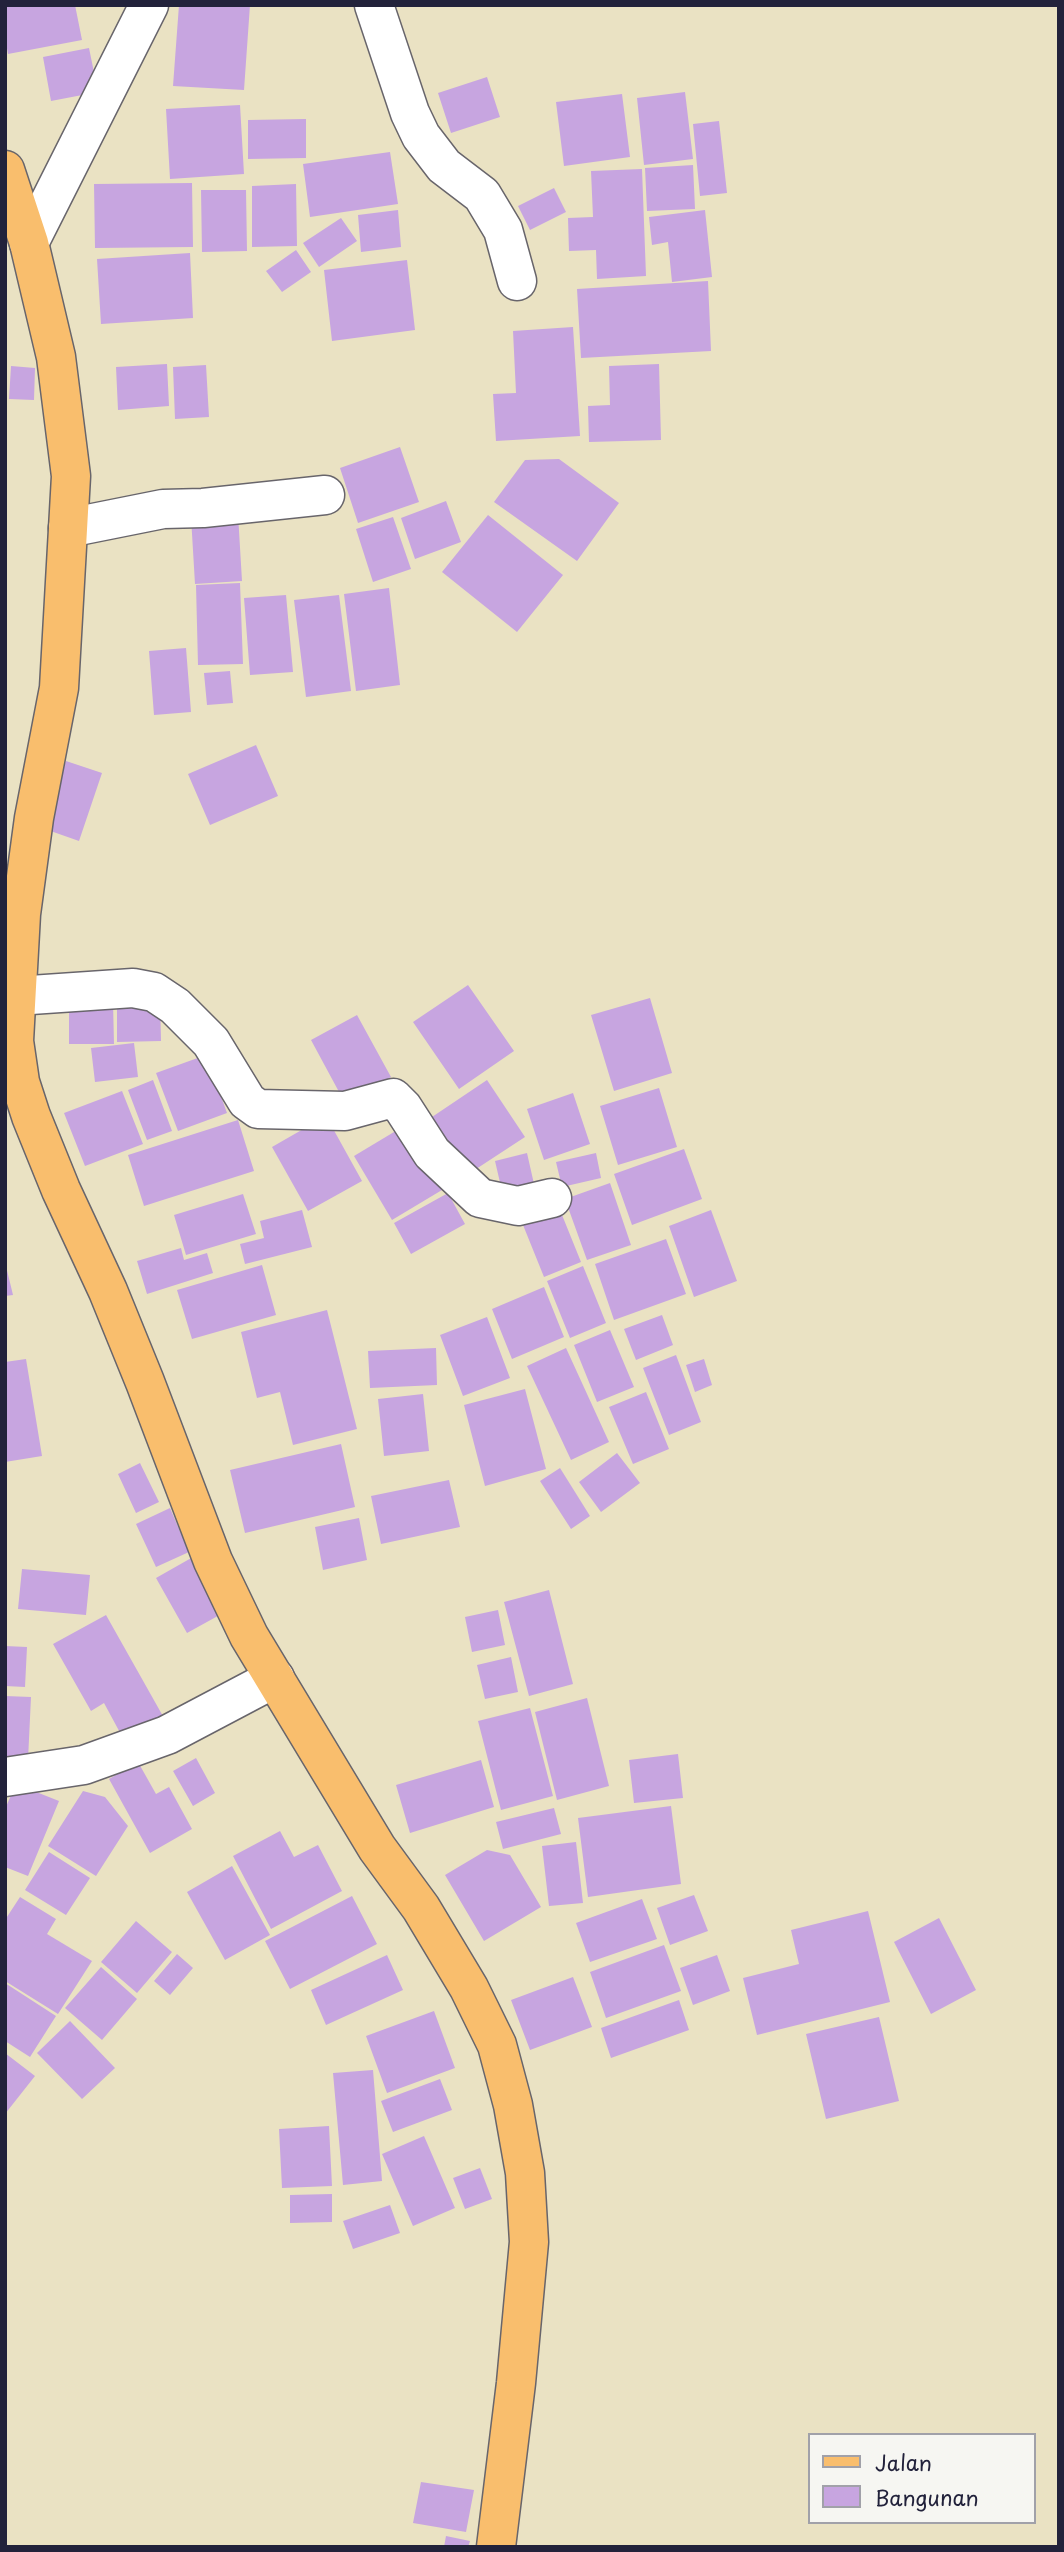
<!DOCTYPE html>
<style>
body{margin:0}
#map{position:relative;width:1064px;height:2552px;overflow:hidden;background:#eae2c3;font-family:"Playpen Sans",sans-serif}
canvas{display:block}
.frame{position:absolute;inset:0;border:7px solid #22223b;pointer-events:none}
.legend{position:absolute;left:808px;top:2433px;width:228px;height:91px;box-sizing:border-box;background:#f6f6f2;border:2px solid #a1a1a9;margin:0;padding:9px 12px;list-style:none;font-size:21px;color:#22223b}
.legend li{display:flex;align-items:center;gap:14px;height:35px}
.legend b{width:35px;border:2px solid #a1a1a9}
</style>
<div id="map">
<canvas width="1064" height="2552"></canvas>
<div class="frame"></div>
<ul class="legend">
<li><b style="height:9px;background:#f9be6d"></b>Jalan</li>
<li><b style="height:19px;background:#c7a5e0"></b>Bangunan</li>
</ul>
</div>
<script>
const context = document.querySelector('canvas').getContext('2d');
context.lineJoin = 'round';
function fill(path, color) { context.fillStyle = color; context.fill(path, 'evenodd'); }
const poly = rows => new Path2D(rows.map(r => 'M' + r).join(''));
function trace(path, color, width, dash) { context.strokeStyle = color; context.lineWidth = width; context.lineCap = dash ? 'butt' : 'round'; context.setLineDash(dash || []); context.stroke(path); }
const building = poly([
 [5,5,75,5,82,40,8,54,5,37],
 [179,5,250,5,244,90,173,86],
 [89,48,98,92,51,101,43,57],
 [487,77,500,117,451,133,438,93],
 [685,92,693,159,644,165,637,98],
 [622,94,630,157,564,166,556,102],
 [240,105,244,174,170,179,166,109],
 [306,119,306,158,248,159,248,120],
 [719,121,727,193,700,196,693,124],
 [390,152,398,204,310,217,303,164],
 [693,165,695,209,647,211,645,168],
 [642,169,646,276,597,279,596,250,569,251,568,218,593,217,591,171],
 [192,183,193,247,95,248,94,184],
 [296,184,297,246,252,247,252,186],
 [554,188,566,212,530,230,518,206],
 [201,190,246,190,247,251,202,252],
 [398,210,401,247,361,252,358,215],
 [705,210,712,277,672,282,668,242,652,245,649,217],
 [341,218,357,241,319,267,303,243],
 [296,250,311,272,282,292,266,271],
 [190,253,193,318,101,324,97,259],
 [407,260,415,330,332,341,324,270],
 [708,281,711,351,581,358,577,289],
 [573,327,580,436,496,441,493,394,516,393,513,331],
 [167,364,169,406,118,410,116,367],
 [659,364,661,440,589,442,588,406,610,405,609,366],
 [206,365,209,417,175,419,173,367],
 [11,366,35,368,34,400,9,399],
 [400,447,419,502,358,523,340,468],
 [559,459,619,503,577,561,494,502,525,460],
 [446,501,461,542,415,559,401,518],
 [238,514,242,581,195,584,191,517],
 [488,515,563,575,517,632,442,572],
 [393,517,411,569,373,582,356,529],
 [240,583,243,664,198,665,196,585],
 [389,588,400,685,356,691,344,594],
 [286,595,293,672,250,675,244,598],
 [339,595,351,691,306,697,294,600],
 [186,648,191,712,154,715,149,651],
 [230,671,233,703,207,705,204,673],
 [256,745,278,796,210,825,188,774],
 [66,761,102,773,79,841,42,828],
 [468,985,514,1051,459,1089,413,1022],
 [650,998,672,1073,614,1091,591,1015],
 [160,999,161,1041,117,1042,117,1000],
 [69,1002,113,1002,114,1044,69,1044],
 [357,1015,391,1077,345,1103,311,1040],
 [134,1043,138,1077,95,1082,91,1048],
 [206,1055,227,1113,178,1131,156,1073],
 [153,1080,172,1131,147,1140,128,1090],
 [487,1080,525,1137,470,1173,432,1117],
 [659,1088,677,1147,618,1165,600,1106],
 [122,1091,143,1144,85,1166,64,1113],
 [573,1093,590,1144,544,1160,527,1109],
 [326,1116,362,1181,308,1211,272,1147],
 [238,1120,254,1171,144,1206,128,1155],
 [404,1126,442,1190,392,1220,354,1156],
 [684,1149,702,1199,632,1225,614,1174],
 [527,1153,534,1184,502,1191,495,1161],
 [596,1153,601,1178,562,1187,556,1162],
 [610,1183,631,1245,587,1260,565,1199],
 [448,1193,465,1224,411,1254,394,1223],
 [243,1194,256,1234,186,1255,174,1215],
 [558,1205,581,1262,544,1277,521,1220],
 [302,1210,312,1247,245,1264,240,1244,264,1238,260,1221],
 [711,1210,737,1281,694,1297,669,1226],
 [666,1239,686,1294,614,1320,595,1264],
 [181,1248,184,1260,207,1253,213,1273,147,1294,137,1261],
 [5,1262,13,1295,5,1296],
 [262,1265,276,1315,192,1339,177,1290],
 [583,1266,606,1323,570,1338,547,1281],
 [544,1287,564,1337,512,1359,492,1309],
 [327,1310,357,1429,293,1445,280,1392,257,1398,241,1332],
 [662,1315,673,1345,636,1360,624,1329],
 [487,1317,510,1378,463,1396,440,1335],
 [610,1330,634,1387,597,1402,574,1345],
 [436,1348,437,1385,370,1388,368,1351],
 [566,1348,609,1442,571,1460,527,1366],
 [676,1355,701,1422,669,1435,643,1368],
 [26,1359,42,1456,5,1462,5,1362],
 [704,1359,712,1385,695,1392,686,1365],
 [525,1389,546,1469,485,1486,464,1405],
 [646,1392,669,1449,633,1464,609,1407],
 [423,1394,429,1451,384,1456,378,1399],
 [341,1444,355,1507,245,1533,230,1470],
 [617,1453,640,1483,601,1512,579,1482],
 [140,1463,159,1502,136,1513,118,1474],
 [560,1468,590,1516,571,1529,540,1481],
 [449,1480,460,1527,381,1544,371,1496],
 [170,1508,189,1552,156,1567,136,1524],
 [359,1518,367,1560,323,1570,315,1527],
 [193,1557,225,1612,187,1633,156,1578],
 [22,1569,90,1575,86,1615,18,1609],
 [549,1590,573,1684,529,1696,504,1602],
 [498,1610,505,1645,472,1652,465,1617],
 [106,1615,164,1718,124,1740,104,1703,91,1711,53,1644],
 [5,1646,27,1647,25,1687,5,1686],
 [511,1657,518,1692,485,1699,477,1665],
 [5,1696,31,1697,28,1760,5,1760],
 [587,1698,609,1786,557,1800,535,1712],
 [530,1708,553,1796,501,1810,478,1721],
 [678,1754,683,1798,634,1803,629,1760],
 [196,1758,215,1793,193,1806,173,1771],
 [481,1760,494,1807,410,1833,396,1785],
 [138,1762,156,1794,169,1787,192,1829,150,1853,109,1779],
 [16,1784,59,1801,28,1876,5,1867,5,1809],
 [83,1791,105,1797,128,1826,96,1876,48,1846],
 [671,1806,681,1884,588,1897,578,1818],
 [554,1808,561,1834,503,1849,496,1822],
 [280,1831,294,1857,318,1845,342,1891,271,1929,233,1856],
 [576,1842,583,1903,549,1906,542,1846],
 [487,1850,510,1855,541,1907,484,1941,445,1875],
 [49,1852,90,1878,66,1915,25,1890],
 [232,1866,270,1935,225,1960,187,1892],
 [694,1895,708,1931,670,1945,657,1908],
 [352,1896,377,1944,290,1989,265,1941],
 [20,1897,56,1919,47,1934,92,1961,58,2014,5,1981,5,1920],
 [642,1899,657,1939,590,1962,576,1923],
 [868,1911,890,2002,757,2035,743,1978,799,1964,791,1930],
 [939,1918,976,1990,931,2014,894,1942],
 [136,1921,172,1952,137,1993,101,1962],
 [664,1945,681,1991,606,2018,590,1972],
 [177,1954,193,1968,170,1995,154,1981],
 [387,1955,403,1990,326,2025,311,1990],
 [717,1955,730,1991,693,2005,680,1968],
 [101,1967,137,1999,102,2040,65,2008],
 [573,1977,592,2027,530,2050,511,2000],
 [5,1983,56,2016,30,2057,5,2041],
 [679,2000,689,2030,611,2058,601,2028],
 [434,2011,455,2068,387,2093,366,2036],
 [879,2017,899,2101,826,2119,806,2034],
 [70,2021,115,2068,82,2099,37,2053],
 [5,2053,35,2076,5,2114],
 [373,2070,382,2181,343,2185,333,2073],
 [440,2079,452,2110,393,2132,381,2101],
 [329,2126,332,2186,282,2188,279,2129],
 [424,2136,455,2208,413,2226,382,2154],
 [480,2168,492,2199,465,2209,453,2178],
 [332,2194,332,2222,290,2223,290,2195],
 [390,2205,400,2233,353,2249,343,2221],
 [421,2482,474,2490,466,2532,413,2523],
 [446,2536,470,2541,468,2547,444,2547]
]);
const minor = poly([
 [374,5,410,113,421,136,444,166,482,195,503,230,517,281],
 [29,243,149,5],
 [68,528,163,509,203,508,325,495],
 [16,996,133,988,154,992,175,1006,211,1042,247,1101,258,1109,345,1111,393,1098,403,1108,432,1153,480,1198,518,1206,552,1198],
 [5,1777,84,1765,167,1735,275,1678]
]);
const major = poly([
 [5,170,29,243,56,357,71,476,59,688,34,818,21,914,14,1041,20,1082,31,1116,61,1190,108,1291,145,1382,213,1561,249,1636,377,1848,421,1908,469,1988,497,2045,513,2105,525,2173,529,2242,516,2383,496,2547]
]);
fill(building, '#c7a5e0');
trace(minor, '#68656b', 41);
trace(major, '#68656b', 41);
trace(minor, '#fff', 38);
trace(major, '#f9be6d', 38);
</script>
